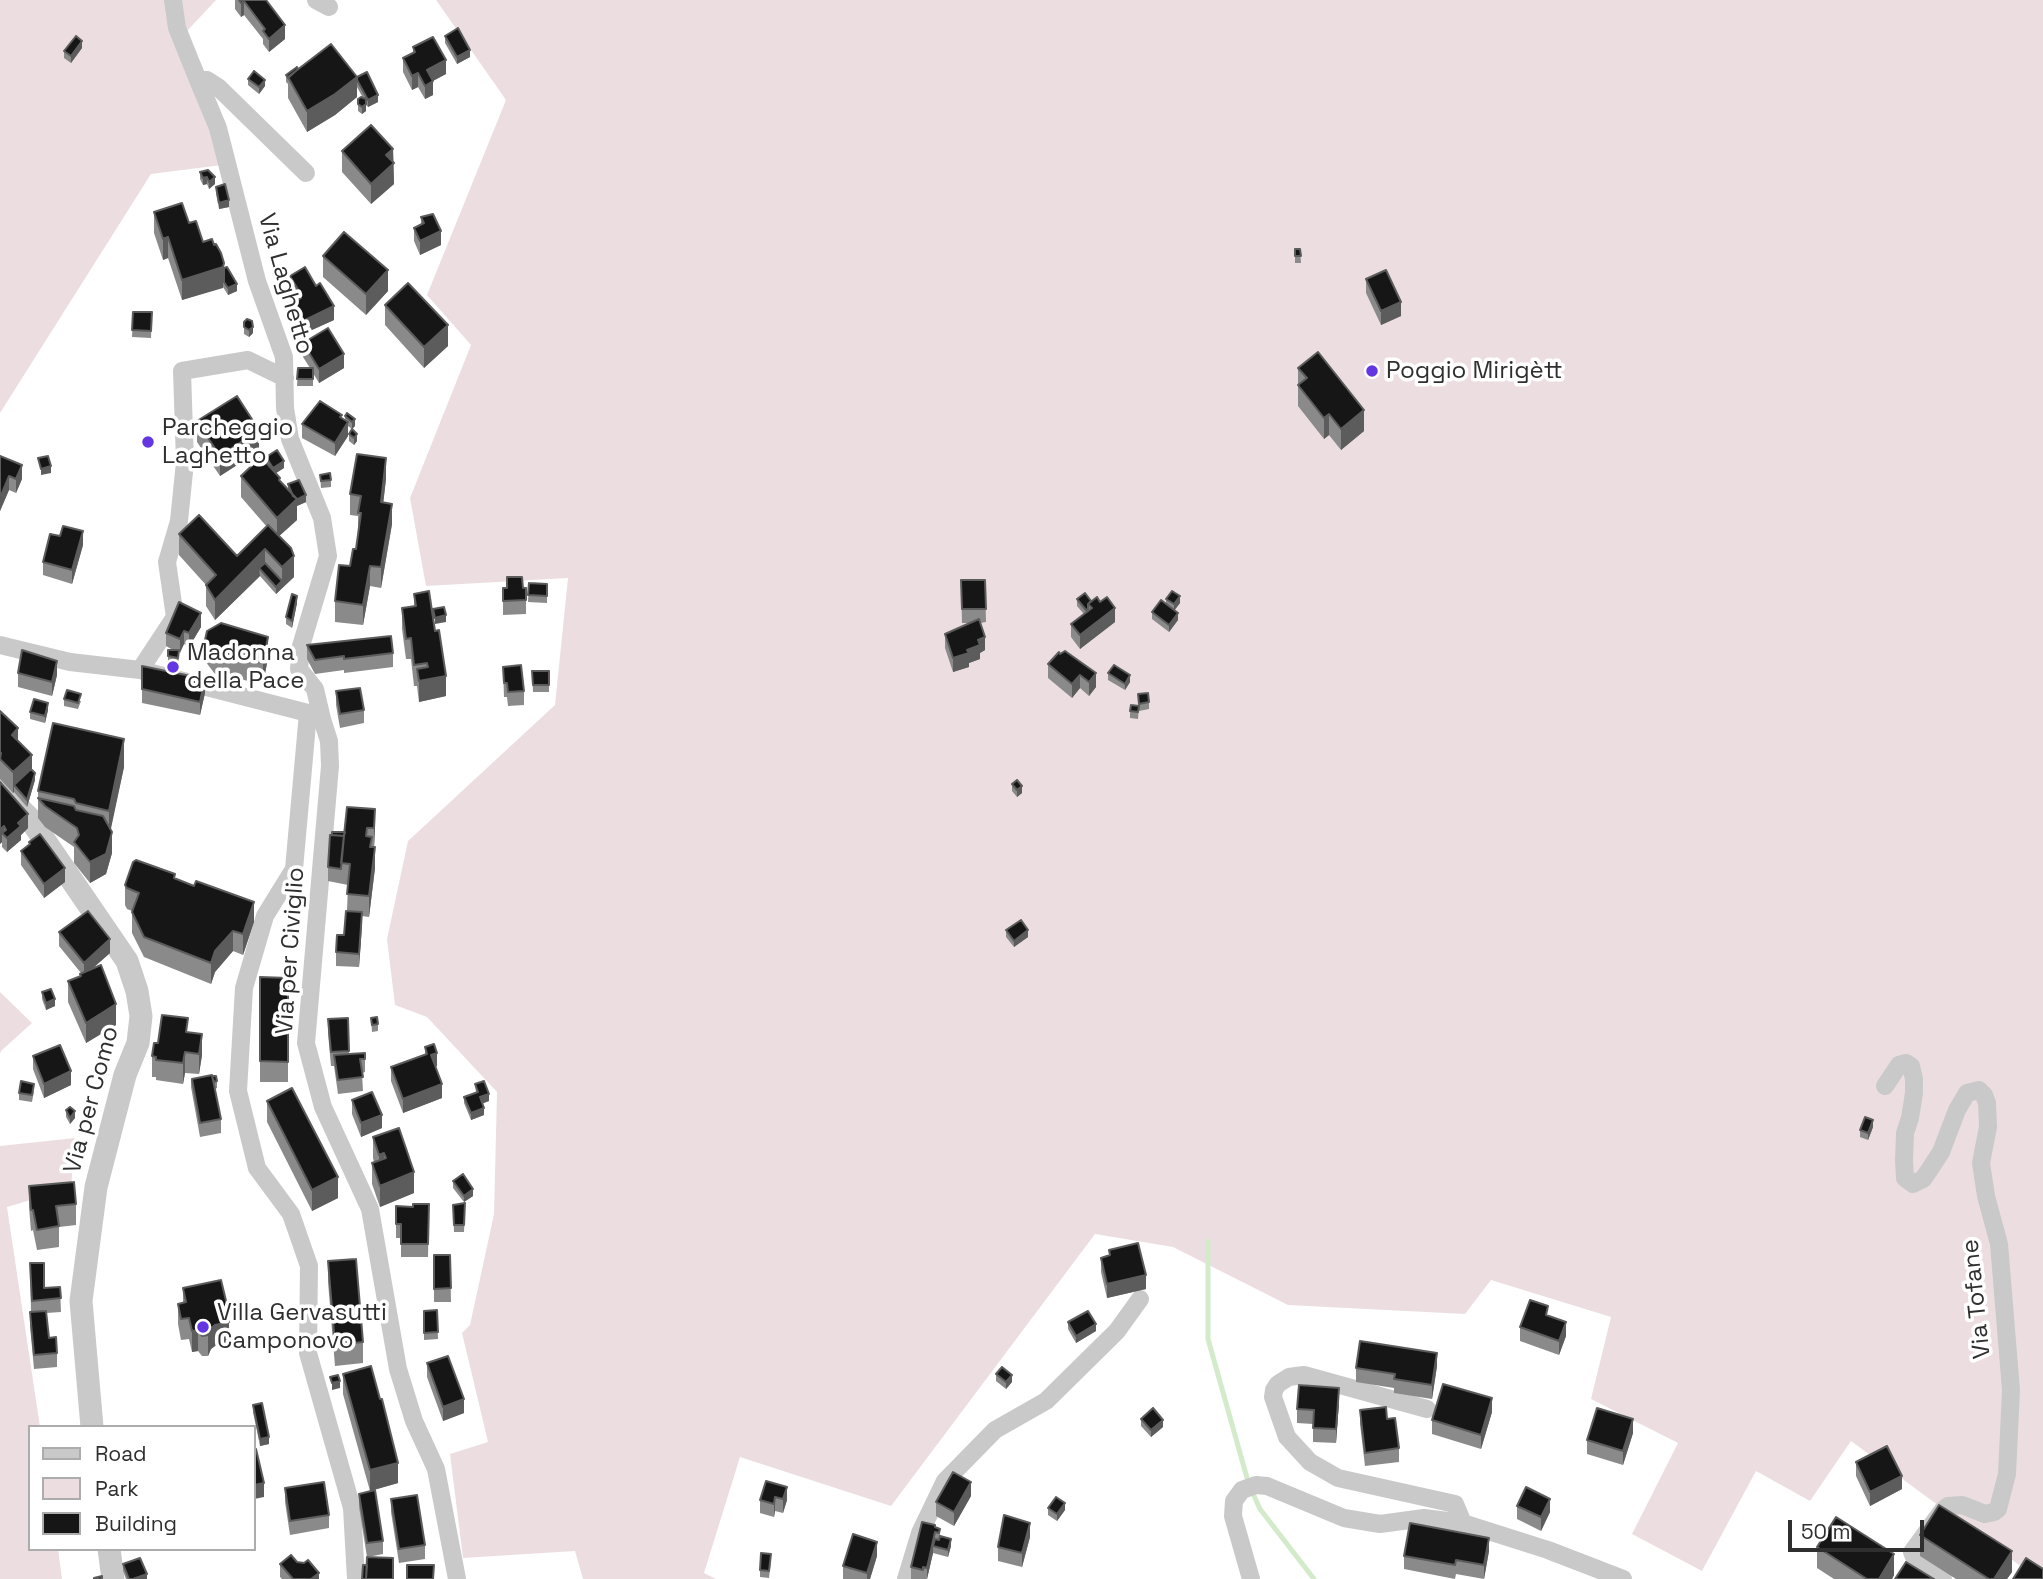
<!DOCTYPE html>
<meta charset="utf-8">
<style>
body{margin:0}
#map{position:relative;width:2043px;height:1579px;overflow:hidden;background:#fff;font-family:"Space Grotesk",sans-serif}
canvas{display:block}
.legend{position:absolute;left:28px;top:1425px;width:228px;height:126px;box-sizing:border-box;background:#fff;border:2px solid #acacac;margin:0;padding:9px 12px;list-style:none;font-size:21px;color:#2f2f2f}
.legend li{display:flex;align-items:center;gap:14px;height:35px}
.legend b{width:35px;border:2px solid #acacac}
.scale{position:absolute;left:1788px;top:1520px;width:136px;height:32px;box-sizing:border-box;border:4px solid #2f2f2f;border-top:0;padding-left:9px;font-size:21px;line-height:24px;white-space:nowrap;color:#2f2f2f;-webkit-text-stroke:5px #fff;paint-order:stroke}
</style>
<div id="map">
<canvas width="2043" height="1579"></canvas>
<ul class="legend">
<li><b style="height:9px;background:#c9c9c9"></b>Road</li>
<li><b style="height:19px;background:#ecdee0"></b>Park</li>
<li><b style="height:19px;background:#161616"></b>Building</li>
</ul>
<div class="scale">50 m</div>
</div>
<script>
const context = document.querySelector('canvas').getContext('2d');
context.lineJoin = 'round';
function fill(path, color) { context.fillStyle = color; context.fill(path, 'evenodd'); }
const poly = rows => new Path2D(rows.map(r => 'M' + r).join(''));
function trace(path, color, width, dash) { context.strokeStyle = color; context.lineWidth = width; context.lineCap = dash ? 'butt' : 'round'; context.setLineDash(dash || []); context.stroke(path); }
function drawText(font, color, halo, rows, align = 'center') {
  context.font = font + ' "Space Grotesk",sans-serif'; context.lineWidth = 7; context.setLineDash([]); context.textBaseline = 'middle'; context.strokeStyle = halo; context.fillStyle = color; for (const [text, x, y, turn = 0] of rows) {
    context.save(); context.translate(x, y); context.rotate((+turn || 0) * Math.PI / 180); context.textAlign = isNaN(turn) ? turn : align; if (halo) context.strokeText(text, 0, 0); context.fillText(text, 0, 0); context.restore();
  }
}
const green = poly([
 [0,0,216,0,187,31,222,165,151,174,0,413],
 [436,0,2043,0,2043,1579,2038,1579,1851,1441,1810,1501,1756,1471,1702,1571,1632,1534,1678,1443,1591,1399,1611,1317,1491,1280,1465,1314,1288,1305,1173,1247,1095,1234,891,1506,740,1457,704,1573,716,1579,583,1579,575,1551,463,1558,450,1454,488,1442,462,1333,470,1325,494,1214,497,1092,427,1017,395,1005,387,939,408,841,555,705,568,578,426,586,410,498,471,345,427,295,506,100],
 [0,992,32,1023,1,1051,0,1054],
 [75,1138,71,1188,7,1207,40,1427,30,1427,30,1549,58,1549,62,1579,0,1579,0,1146]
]);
const stream = poly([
 [1208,1241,1208,1339,1249,1485,1260,1509,1314,1579]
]);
const minor = poly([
 [173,0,177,28,198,80],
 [316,0,329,7],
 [306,173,218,87,207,80,198,80,218,128,257,281,284,357,285,408,290,439,322,518,328,556,301,646,299,669,315,689,322,719],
 [0,645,70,662,140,670,308,713,322,719,329,741,330,766,306,1043,323,1107,370,1209,398,1369,414,1421,436,1469,457,1579],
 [140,670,175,617,167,562,179,521,185,462,182,371,248,360,285,378],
 [308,713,294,869,265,916,244,988,238,1091,257,1168,291,1214,309,1266,308,1353,352,1508,356,1579],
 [1885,1086,1899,1065,1906,1063,1911,1066,1914,1079,1914,1093,1910,1118,1905,1133,1904,1160,1905,1178,1913,1184,1923,1179,1930,1169,1941,1152,1957,1110,1967,1093,1979,1090,1984,1095,1987,1103,1988,1127,1981,1163,1986,1196,1999,1244,2011,1390,2007,1474,1998,1509,1994,1512,1985,1514,1962,1505,1948,1506,1942,1511,1912,1552,1916,1562,1943,1579],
 [1427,1409,1304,1375,1289,1377,1278,1384,1274,1390,1273,1397,1287,1437,1310,1462,1338,1478,1455,1504,1463,1523],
 [906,1579,920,1533,945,1481,995,1430,1046,1401,1117,1331,1140,1299],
 [1251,1579,1233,1516,1234,1501,1242,1490,1256,1485,1267,1486,1344,1518,1380,1524,1424,1518,1463,1523,1548,1550,1623,1579]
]);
const tertiary = poly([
 [0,789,30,819,127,961,137,991,141,1016,138,1043,125,1075,96,1187,81,1301,92,1427],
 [109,1549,113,1579]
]);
const wall = poly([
 [235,0,266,0,285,39,269,52,263,44,263,39,244,15,241,17,235,9],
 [445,36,470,57,457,64,445,43],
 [413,47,446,74,433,81,433,95,425,99,418,87,412,90,403,72,403,58,413,53],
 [82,48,71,63,64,58,64,51],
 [298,69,357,77,378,102,368,107,366,105,366,111,362,114,358,111,358,104,363,98,357,87,357,97,335,115,307,132,288,98,288,84,286,82,286,75],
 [248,79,265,86,259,94,248,85],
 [393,149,394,184,371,204,342,172,342,151],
 [200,172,215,184,209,189,207,184,203,185,200,179],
 [216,187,229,207,219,209,216,193],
 [154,212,189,223,224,268,237,291,228,295,223,287,182,300,168,258,163,260,154,233],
 [421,217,441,245,420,255,414,241,414,228,421,224],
 [1295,249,1300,249,1301,263,1295,263],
 [323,256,388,291,366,315,323,277],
 [290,276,334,320,303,334,293,316,293,303,297,300,290,290],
 [1366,279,1401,316,1381,325,1366,293],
 [385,305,448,346,424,368,385,325],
 [133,312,152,312,151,338,132,337],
 [244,322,253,333,249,337,244,334],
 [303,343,344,368,319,383,313,373,313,386,297,386,298,368,310,368,303,357],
 [1298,368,1364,431,1341,450,1329,435,1324,439,1298,406],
 [347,413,355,426,352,429,348,426,348,436,335,456,302,438,302,424,342,418,345,420,345,416],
 [197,421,259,451,220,476,197,442],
 [349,434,357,441,354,445,349,441],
 [0,456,22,479,16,493,9,490,0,511],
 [266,457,284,468,276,473,280,481,288,490,288,484,306,502,297,506,297,520,279,536,294,577,276,594,260,576,215,620,206,606,206,585,179,555,179,534,237,556,267,527,241,497,241,476,266,463],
 [320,475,331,480,331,487,321,488],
 [386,479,383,503,392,524,381,588,370,586,363,625,335,622,335,601,350,566,356,549,358,533,358,516,350,515,350,494],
 [60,536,83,545,72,584,43,575,43,562],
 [961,580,985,580,986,622,980,623,985,650,980,653,980,659,969,663,969,667,953,672,945,648,945,634,971,623,962,623],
 [529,583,547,584,547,603,528,602],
 [503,588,526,588,526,614,503,615],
 [414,594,446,696,419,702,417,686,414,686,411,659,406,659,402,629,402,608,414,606],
 [1077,599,1091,601,1115,622,1080,649,1071,637,1071,624,1084,614,1077,606],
 [1166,599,1180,603,1174,610,1178,620,1169,632,1152,619,1152,612,1166,604],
 [297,603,292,628,286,624,286,617],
 [201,627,189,647,184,644,179,653,178,672,168,670,168,650,173,650,166,646,166,633],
 [205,640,268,658,263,684,215,674,205,661],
 [307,645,393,653,393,667,344,673,344,670,315,674,307,659],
 [1059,652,1096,687,1089,696,1080,688,1072,698,1048,678,1048,664],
 [142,666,205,693,200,715,142,703],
 [503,667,524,691,524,705,508,706,507,697,504,697],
 [532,671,549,671,549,692,533,692],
 [18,673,57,675,52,696,18,687],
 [1108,673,1130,682,1125,690,1108,680],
 [336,691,364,710,364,723,340,728,336,705],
 [1138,694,1149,702,1149,709,1139,711],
 [64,699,81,701,78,709,64,706],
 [1139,706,1138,719,1130,718,1130,711],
 [48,710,45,723,30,719,30,712],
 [0,711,18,741,32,770,35,780,27,807,14,792,13,793,0,779],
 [124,767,110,830,112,853,106,874,90,883,74,863,74,847,45,827,38,818,38,791],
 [0,782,28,828,21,835,21,840,7,852,2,847,2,842,0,844],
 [1012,784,1022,793,1017,797,1012,791],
 [375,809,374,847,375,868,369,917,362,916,359,967,336,966,336,952,344,935,347,911,348,885,328,881,328,867,345,832],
 [29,842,65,882,44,898,21,865,21,851,29,845],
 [175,879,254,922,243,955,233,951,215,972,211,984,144,957,132,933,132,911,127,909,125,905,125,885],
 [1006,930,1028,937,1014,947,1006,937],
 [59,932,110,953,93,968,116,1025,86,1043,68,1002,68,981,80,977,80,974,81,973,59,946],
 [260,977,288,978,288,1082,260,1082],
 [42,992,55,1006,46,1010,42,999],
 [348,1018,349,1054,365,1059,365,1072,362,1073,363,1091,338,1094,334,1066,331,1066,328,1033,328,1019],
 [371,1018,378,1024,378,1031,372,1032],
 [188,1033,202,1055,199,1074,185,1073,183,1084,156,1080,156,1077,152,1077,152,1056,158,1043],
 [425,1047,437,1066,435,1067,442,1098,403,1113,391,1081,391,1067,425,1054],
 [33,1056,71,1085,44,1098,33,1069],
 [191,1080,217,1081,217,1088,215,1089,221,1119,221,1133,200,1137,191,1087],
 [475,1084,489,1101,482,1104,484,1115,471,1120,464,1103,464,1097,476,1092],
 [34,1091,32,1102,19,1100,19,1093],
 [352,1100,382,1128,361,1137,352,1114],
 [267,1101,338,1198,312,1211,267,1122],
 [66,1110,75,1118,70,1124,66,1117],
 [1873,1127,1868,1140,1860,1137,1860,1130],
 [373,1137,414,1193,380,1207,372,1184,372,1163,374,1162,373,1158],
 [453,1181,473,1196,464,1202,453,1188],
 [29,1186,76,1204,76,1225,59,1227,59,1247,37,1250,33,1230,31,1231,29,1207],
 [429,1204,428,1257,401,1257,401,1238,396,1238,396,1206,413,1207],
 [453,1205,465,1210,464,1232,454,1232],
 [1109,1250,1146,1289,1107,1298,1101,1272,1101,1258,1109,1256],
 [434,1255,450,1255,451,1302,434,1302],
 [328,1261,363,1342,363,1363,335,1366,328,1282],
 [30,1263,44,1288,60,1287,61,1312,46,1313,49,1338,57,1353,57,1367,34,1369,30,1326,30,1312,31,1312],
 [183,1288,228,1309,229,1343,215,1346,211,1349,208,1356,202,1356,198,1351,192,1352,189,1339,181,1340,178,1324,178,1304,183,1303],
 [437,1310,438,1339,424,1340,424,1311],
 [1068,1322,1096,1331,1076,1343,1068,1329],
 [1520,1327,1566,1336,1559,1355,1520,1341],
 [427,1363,464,1413,443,1421,427,1377],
 [1437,1366,1432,1399,1394,1393,1394,1388,1356,1382,1356,1368],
 [343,1374,398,1483,370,1491,343,1394],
 [996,1374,1012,1382,1006,1389,996,1381],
 [1339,1402,1336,1443,1313,1442,1313,1424,1297,1423,1297,1409],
 [253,1405,269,1444,260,1446,253,1412],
 [1360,1410,1387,1419,1399,1448,1399,1462,1365,1466,1360,1424],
 [1492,1412,1481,1449,1432,1434,1432,1420],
 [1141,1419,1163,1427,1151,1437,1141,1426],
 [1633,1433,1623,1465,1587,1454,1587,1440],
 [1856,1462,1902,1489,1870,1506,1856,1476],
 [766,1481,787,1500,783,1513,775,1511,774,1517,760,1513,760,1500],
 [285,1488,329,1515,329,1528,290,1535,285,1502],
 [359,1494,383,1541,383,1554,368,1557,393,1558,393,1579,362,1579,367,1565,367,1557,359,1507],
 [971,1496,954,1526,936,1516,936,1502],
 [391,1499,425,1545,425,1559,399,1563,391,1512],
 [1517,1506,1550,1512,1541,1531,1517,1519],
 [1048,1508,1065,1510,1057,1521,1048,1515],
 [935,1528,940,1529,940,1536,951,1546,948,1557,933,1553,927,1579,911,1579,911,1567],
 [1920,1535,2012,1572,2007,1579,1956,1579,1920,1556],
 [1030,1537,1022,1567,998,1561,998,1547],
 [1817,1547,1894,1575,1892,1579,1834,1579,1817,1568],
 [1489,1551,1484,1579,1456,1574,1455,1579,1404,1569,1404,1556],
 [877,1556,870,1579,843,1579,843,1566],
 [771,1561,769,1578,760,1577,760,1570],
 [297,1562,319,1579,282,1579,280,1577,280,1564],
 [123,1564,147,1579,126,1579,123,1571]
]);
const shadedWall = poly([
 [244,1,244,15,241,17,241,3],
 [285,25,285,39,269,52,269,39],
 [82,41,82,48,71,63,71,56],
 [470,50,470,57,457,64,457,57],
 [446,60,446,74,427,84,427,70],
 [418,73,418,87,412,90,412,76],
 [357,77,357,97,335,115,307,132,307,111],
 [265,80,265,86,259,94,259,87],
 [433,81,433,95,425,99,425,86],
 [378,95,378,102,368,107,368,100],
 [366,104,366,111,362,114,362,107],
 [393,149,394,184,371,204,371,184,386,155],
 [207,177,207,184,203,185,203,178],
 [215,177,215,184,209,189,209,182],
 [229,200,229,207,219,209,219,203],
 [441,231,441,245,420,255,420,241],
 [168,237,168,258,163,260,163,239],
 [224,263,224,282,223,280,223,288,182,300,182,280],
 [388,270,388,291,366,315,366,294],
 [237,284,237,291,228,295,228,288],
 [1401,302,1401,316,1381,325,1381,311],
 [334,306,334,320,303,334,303,321],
 [448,325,448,346,424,368,424,347],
 [253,327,253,333,249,337,249,330],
 [344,354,344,368,319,383,319,369],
 [1364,410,1364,431,1341,450,1341,429],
 [1329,414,1329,435,1324,439,1324,418],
 [355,419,355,426,352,429,352,422],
 [348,422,348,436,335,456,335,443],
 [259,430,259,451,220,476,220,456],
 [357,434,357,441,354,445,354,438],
 [386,458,386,479,381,523,381,502],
 [284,461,284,468,273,475,273,468],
 [22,465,22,479,16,493,16,479],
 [51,466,51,473,41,475,41,469],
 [9,476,9,490,0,511,0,498],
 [306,495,306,502,297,506,297,520,277,538,277,518,297,499],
 [392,504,392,524,381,588,381,567],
 [83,531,83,545,72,584,72,570],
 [265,549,265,570,259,568,260,576,215,620,215,600],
 [294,556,294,577,276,594,276,587,282,581,282,567],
 [370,566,370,586,363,625,363,605],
 [297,596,297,603,292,628,292,621],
 [1180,596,1180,603,1174,611,1174,604],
 [1115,608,1115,622,1080,649,1080,635],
 [201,613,201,627,189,647,189,633],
 [1178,613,1178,620,1169,632,1169,625],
 [446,615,446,622,435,624,435,618],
 [184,631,184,644,180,653,180,639],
 [268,637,268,658,263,684,263,663],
 [985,637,985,650,980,653,980,659,969,663,969,667,953,672,953,658,967,650,978,640],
 [57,661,57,675,52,696,52,682],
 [1096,673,1096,687,1089,696,1089,682],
 [1080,675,1080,688,1072,698,1072,684],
 [1130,675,1130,682,1125,690,1125,684],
 [446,676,446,696,419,702,419,681],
 [205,679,205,693,200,715,200,702],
 [48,703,48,710,45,723,45,716],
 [18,728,18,749,12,735],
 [124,739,124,767,109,838,109,811],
 [32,755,32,775,14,785,14,792,13,793,13,772],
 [35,773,35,780,27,807,27,800],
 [1022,786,1022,793,1017,797,1017,790],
 [375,809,375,830,374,849,374,828],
 [28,814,28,828,21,835,21,840,7,852,7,838,18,823],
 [4,826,4,835,2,833,2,842,0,844,0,830],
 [112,832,112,853,106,874,90,883,90,862],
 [375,847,375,868,369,917,369,896],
 [65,868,65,882,44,898,44,884],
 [254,902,254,922,243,955,243,934],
 [362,912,362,926,359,967,359,954],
 [1028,930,1028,937,1014,947,1014,941],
 [233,931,233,951,215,972,211,984,211,963,215,951],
 [110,939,110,953,84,976,84,963],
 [55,999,55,1006,46,1010,46,1003],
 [116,1004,116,1025,86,1043,86,1023],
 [202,1034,202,1055,199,1074,199,1054],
 [185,1052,185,1073,183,1084,183,1063],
 [437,1053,437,1066,431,1069,431,1055],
 [71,1071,71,1085,44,1098,44,1084],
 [442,1084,442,1098,403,1113,403,1099],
 [489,1094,489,1101,480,1104,480,1097],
 [484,1108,484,1115,471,1120,471,1113],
 [75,1111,75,1118,70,1124,70,1118],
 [382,1115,382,1128,361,1137,361,1123],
 [1873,1120,1873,1127,1868,1140,1868,1133],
 [384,1153,384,1174,379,1176,379,1155],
 [414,1172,414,1193,380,1207,380,1186],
 [338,1177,338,1198,312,1211,312,1190],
 [473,1189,473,1196,464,1202,464,1196],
 [1146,1275,1146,1289,1107,1298,1107,1284],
 [229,1322,229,1343,215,1346,211,1349,208,1356,208,1335,211,1328,215,1325],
 [1566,1322,1566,1336,1559,1355,1559,1341],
 [1096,1324,1096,1331,1076,1343,1076,1336],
 [198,1330,198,1351,192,1352,192,1331],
 [1437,1353,1437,1366,1432,1399,1432,1385],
 [1012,1375,1012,1382,1006,1389,1006,1382],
 [340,1381,340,1388,332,1390,332,1383],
 [1339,1388,1339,1402,1336,1443,1336,1429],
 [1492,1398,1492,1412,1481,1449,1481,1435],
 [464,1399,464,1413,443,1421,443,1407],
 [1633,1419,1633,1433,1623,1465,1623,1451],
 [1163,1420,1163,1427,1151,1437,1151,1430],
 [269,1437,269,1444,260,1446,260,1439],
 [398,1463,398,1483,370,1491,370,1470],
 [1902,1476,1902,1489,1870,1506,1870,1492],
 [971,1482,971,1496,954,1526,954,1512],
 [264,1483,264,1497,254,1499,254,1485],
 [787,1487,787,1500,783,1513,783,1499],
 [775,1497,775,1511,774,1517,774,1504],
 [1550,1499,1550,1512,1541,1531,1541,1517],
 [1065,1503,1065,1510,1057,1521,1057,1514],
 [1030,1523,1030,1537,1022,1567,1022,1553],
 [935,1525,935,1546,933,1546,933,1553,927,1579,927,1568],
 [1489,1538,1489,1551,1484,1579,1484,1565],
 [951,1539,951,1546,948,1557,948,1550],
 [877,1542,877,1556,870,1579,867,1579,867,1573],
 [2012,1551,2012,1572,2007,1579,1994,1579],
 [1894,1554,1894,1575,1892,1579,1879,1579],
 [319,1573,319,1579,311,1579],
 [147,1574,147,1579,133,1579]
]);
const building = poly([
 [239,0,266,0,285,25,269,39,263,31,265,29,244,1,241,3,239,0],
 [458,28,470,50,457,57,445,36,458,28],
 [76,36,82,41,71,56,64,51,76,36],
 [433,37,446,60,427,70,433,81,425,86,418,73,412,76,403,58,415,52,413,47,433,37],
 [331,44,357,77,335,94,307,111,288,77,331,44],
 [297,67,298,69,288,78,286,75,297,67],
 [254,71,265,80,259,87,248,79,254,71],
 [367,72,378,95,368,100,357,80,357,77,367,72],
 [361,97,366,99,366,104,362,107,358,104,358,99,361,97],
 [371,125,393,149,386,155,394,163,371,184,342,151,371,125],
 [208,170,215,177,209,182,207,177,203,178,200,172,208,170],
 [225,184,229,200,219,203,216,187,225,184],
 [182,203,189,223,196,221,203,242,212,239,214,245,216,244,221,253,224,263,223,267,182,280,168,237,163,239,154,212,182,203],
 [433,214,441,231,420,241,414,228,424,223,421,217,433,214],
 [344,232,388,270,366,294,323,256,344,232],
 [1295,249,1300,249,1301,256,1295,256,1295,249],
 [227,267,237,284,228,288,224,282,224,268,227,267],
 [305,267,316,286,320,283,334,306,303,321,293,303,301,298,298,294,300,293,290,276,305,267],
 [1386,270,1401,302,1381,311,1366,279,1386,270],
 [408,283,448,325,424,347,385,305,408,283],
 [133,312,152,312,151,331,132,330,133,312],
 [247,319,252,321,253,327,249,330,244,327,244,322,247,319],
 [328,328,344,354,319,369,303,343,328,328],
 [1318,352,1364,410,1341,429,1329,414,1324,418,1298,385,1307,378,1298,368,1318,352],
 [298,368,313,368,313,379,297,379,298,368],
 [237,396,259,430,220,456,197,421,237,396],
 [320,401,342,415,340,417,348,422,335,443,302,424,320,401],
 [347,413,355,419,352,422,345,416,347,413],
 [352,429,357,434,354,438,349,434,352,429],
 [277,450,284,461,273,468,266,457,277,450],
 [357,454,386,458,381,502,392,504,381,567,370,566,363,605,335,601,339,565,350,566,353,549,356,549,361,513,358,513,361,496,350,494,357,454],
 [0,456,22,465,16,479,9,476,0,498,0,456],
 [48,456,51,466,41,469,38,458,48,456],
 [261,457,280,478,279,480,297,499,277,518,241,476,261,457],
 [330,473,331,480,321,481,320,475,330,473],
 [299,480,306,495,296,500,297,499,293,496,288,484,299,480],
 [199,515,237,556,268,525,291,548,294,556,282,567,265,549,215,600,206,585,216,575,179,534,199,515],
 [63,526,83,531,72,570,43,562,50,534,60,536,63,526],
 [265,563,282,581,276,587,259,568,265,563],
 [507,577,522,577,523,588,526,588,526,600,503,601,503,588,507,588,507,577],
 [961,580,985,580,986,609,962,609,961,580],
 [529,583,547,584,547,596,528,595,529,583],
 [429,591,435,631,439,630,446,676,419,681,417,669,428,667,427,663,414,665,411,638,406,639,402,608,416,606,414,594,429,591],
 [1172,591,1180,596,1174,604,1166,599,1172,591],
 [1085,593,1091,601,1088,604,1088,609,1086,610,1077,599,1085,593],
 [292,594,297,596,292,621,286,617,292,594],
 [1097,597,1100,602,1107,597,1115,608,1080,635,1071,624,1092,608,1088,604,1097,597],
 [1161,600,1178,613,1169,625,1152,612,1161,600],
 [179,602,201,613,189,633,184,631,180,639,166,633,179,602],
 [444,607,446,615,435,618,433,609,444,607],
 [979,619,985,637,978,640,980,645,967,650,969,653,953,658,945,634,979,619],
 [221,623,268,637,263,663,215,653,205,640,207,631,221,623],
 [391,636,393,653,344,659,344,656,315,660,307,645,391,636],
 [22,650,57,661,52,682,18,673,22,650],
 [168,650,179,650,178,658,168,656,168,650],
 [1065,651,1096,673,1089,682,1080,675,1072,684,1048,664,1059,652,1060,654,1065,651],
 [521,665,524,691,508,692,507,683,504,683,503,667,521,665],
 [1114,665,1130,675,1125,684,1108,673,1114,665],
 [142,666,205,679,200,702,142,689,142,666],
 [532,671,549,671,549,685,533,685,532,671],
 [360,688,364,710,340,714,336,691,360,688],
 [67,690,81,694,78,703,64,699,67,690],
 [1148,693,1149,702,1139,704,1138,694,1148,693],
 [34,699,48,703,45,716,30,712,34,699],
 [1131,705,1139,706,1138,712,1130,711,1131,705],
 [0,711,18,728,12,735,32,755,13,772,0,759,1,753,0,752,0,711],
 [53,723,124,739,109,811,76,803,74,799,38,791,53,723],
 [31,769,35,773,27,800,14,785,31,769],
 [1017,780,1022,786,1017,790,1012,784,1017,780],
 [0,782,28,814,18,823,21,826,7,838,2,833,6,830,4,826,0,830,0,782],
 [38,798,74,806,76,810,103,816,112,832,106,854,90,862,74,842,79,835,77,828,45,806,38,798],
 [347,807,375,809,374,828,367,828,366,836,372,837,370,847,375,847,369,896,347,894,350,864,341,863,347,807],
 [332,832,345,832,344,836,332,835,332,832],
 [40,834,65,868,44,884,21,851,30,844,29,842,40,834],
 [330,835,344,836,341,869,328,867,330,835],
 [136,860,175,874,174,878,194,886,196,881,254,902,243,934,233,931,215,951,211,963,144,937,132,912,139,893,127,888,125,885,133,862,136,860],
 [88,911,110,939,84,963,59,932,88,911],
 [346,911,362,912,359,954,336,952,337,935,344,935,346,911],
 [1021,920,1028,930,1014,941,1006,930,1021,920],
 [101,965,116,1004,86,1023,68,981,81,976,80,974,101,965],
 [260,977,288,978,288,1062,260,1061,260,977],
 [51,989,55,999,46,1003,42,992,51,989],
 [162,1015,188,1018,186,1032,202,1034,199,1054,185,1052,183,1063,156,1060,156,1057,152,1056,154,1043,158,1043,162,1015],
 [377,1017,378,1024,372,1025,371,1018,377,1017],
 [348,1018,349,1051,331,1052,328,1019,348,1018],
 [434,1044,437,1053,431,1055,442,1084,403,1099,391,1067,427,1054,425,1047,434,1044],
 [60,1045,71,1071,44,1084,33,1056,60,1045],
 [365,1053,365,1059,360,1059,363,1077,338,1080,334,1055,365,1053],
 [212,1075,221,1119,200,1123,192,1079,212,1075],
 [212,1076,216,1076,217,1081,214,1082,212,1076],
 [21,1081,34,1084,32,1095,19,1093,21,1081],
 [484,1081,489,1094,480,1097,484,1108,471,1113,464,1097,478,1092,475,1084,484,1081],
 [292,1088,338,1177,312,1190,267,1101,292,1088],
 [372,1092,382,1115,361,1123,352,1100,372,1092],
 [70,1107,75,1111,70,1118,66,1110,70,1107],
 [1865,1117,1873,1120,1868,1133,1860,1130,1865,1117],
 [399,1128,414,1172,380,1186,372,1163,386,1158,384,1153,379,1155,373,1137,399,1128],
 [463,1174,473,1189,464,1196,453,1181,463,1174],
 [74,1182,76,1204,56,1206,59,1226,37,1230,33,1210,31,1210,29,1186,74,1182],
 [465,1203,464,1225,454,1225,453,1205,465,1203],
 [413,1204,429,1204,428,1244,401,1244,401,1224,396,1224,396,1206,413,1207,413,1204],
 [1138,1243,1146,1275,1107,1284,1101,1258,1110,1255,1109,1250,1138,1243],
 [434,1255,450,1255,451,1288,434,1289,434,1255],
 [356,1259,363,1342,335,1345,328,1261,356,1259],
 [30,1263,44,1263,44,1288,60,1287,61,1298,32,1301,30,1263],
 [221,1280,228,1309,226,1309,229,1322,215,1325,211,1328,208,1335,202,1336,198,1330,192,1331,189,1318,181,1319,178,1304,186,1302,183,1288,221,1280],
 [1530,1300,1548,1306,1546,1315,1566,1322,1559,1341,1520,1327,1530,1300],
 [437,1310,438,1332,424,1333,424,1311,437,1310],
 [46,1311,49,1338,56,1337,57,1353,34,1355,30,1312,46,1311],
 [1088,1311,1096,1324,1076,1336,1068,1322,1088,1311],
 [1360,1341,1437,1353,1432,1385,1394,1379,1395,1374,1356,1368,1360,1341],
 [448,1356,464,1399,443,1407,427,1363,448,1356],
 [371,1366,380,1399,382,1399,398,1463,370,1470,343,1374,371,1366],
 [1002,1367,1012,1375,1006,1382,996,1374,1002,1367],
 [338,1375,340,1381,332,1383,330,1377,338,1375],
 [1443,1384,1492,1398,1481,1435,1432,1420,1443,1384],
 [1299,1385,1339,1388,1336,1429,1313,1428,1314,1410,1297,1409,1299,1385],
 [262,1403,269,1437,260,1439,253,1405,262,1403],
 [1386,1407,1387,1419,1395,1418,1399,1448,1365,1453,1360,1410,1386,1407],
 [1153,1408,1163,1420,1151,1430,1141,1419,1153,1408],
 [1597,1408,1633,1419,1623,1451,1587,1440,1597,1408],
 [1887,1446,1902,1476,1870,1492,1856,1462,1887,1446],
 [256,1449,264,1483,254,1485,254,1450,256,1449],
 [953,1472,971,1482,954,1512,936,1502,953,1472],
 [766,1481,787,1487,783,1499,775,1497,774,1504,760,1500,766,1481],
 [324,1482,329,1515,290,1521,285,1488,324,1482],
 [1526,1487,1550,1499,1541,1517,1517,1506,1526,1487],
 [375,1490,383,1541,367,1543,359,1494,375,1490],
 [417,1495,425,1545,399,1549,391,1499,417,1495],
 [1056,1497,1065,1503,1057,1514,1048,1508,1056,1497],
 [1939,1505,2012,1551,1994,1579,1989,1579,1920,1535,1939,1505],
 [1004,1515,1030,1523,1022,1553,998,1547,1004,1515],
 [1836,1517,1894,1554,1879,1579,1867,1579,1817,1547,1836,1517],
 [922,1522,935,1525,935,1527,940,1529,939,1533,935,1532,927,1568,923,1567,923,1570,911,1567,922,1522],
 [1410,1523,1489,1538,1484,1565,1456,1560,1455,1565,1404,1556,1410,1523],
 [853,1534,877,1542,867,1573,843,1566,853,1534],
 [940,1536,951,1539,948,1550,933,1546,935,1539,939,1540,940,1536],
 [761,1553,771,1554,769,1571,760,1570,761,1553],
 [291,1555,297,1562,304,1563,308,1560,319,1573,311,1579,293,1579,280,1564,291,1555],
 [367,1557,393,1558,393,1579,366,1579,367,1557],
 [140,1558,147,1574,133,1579,129,1579,123,1564,140,1558],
 [2026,1558,2043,1569,2043,1579,2013,1579,2026,1558],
 [1906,1562,1934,1579,1895,1579,1906,1562],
 [363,1565,367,1565,366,1579,362,1579,363,1565],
 [407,1565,434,1565,433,1579,407,1579,407,1565],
 [102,1576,102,1579,94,1579,94,1578,102,1576]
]);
const markers = [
 [1372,371,7,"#6336e2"],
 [148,442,7,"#6336e2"],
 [173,667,7,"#6336e2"],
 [203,1327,7,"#6336e2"]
];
const streetNames = [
 ["Via Laghetto",285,284,74],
 ["Via per Civiglio",291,951,-86],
 ["Via per Como",92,1100,-75],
 ["Via Tofane",1977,1299,-96]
];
const poiNames = [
 ["Poggio Mirigètt",1386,371],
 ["Parcheggio",162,428],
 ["Laghetto",162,456],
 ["Madonna",187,653],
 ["della Pace",187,681],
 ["Villa Gervasutti",217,1313],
 ["Camponovo",217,1341]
];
fill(green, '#ecdee0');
trace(stream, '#d3ebca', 5);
trace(minor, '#c9c9c9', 18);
trace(tertiary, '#c9c9c9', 23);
fill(wall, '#8a8a8a');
fill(shadedWall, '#5c5c5c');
fill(building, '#161616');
trace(building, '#5c5c5c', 2);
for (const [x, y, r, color] of markers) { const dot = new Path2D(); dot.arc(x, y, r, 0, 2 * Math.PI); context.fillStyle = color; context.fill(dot); trace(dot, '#fff', 2.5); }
drawText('24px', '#2f2f2f', '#fff', streetNames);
drawText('24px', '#2f2f2f', '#fff', poiNames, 'left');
</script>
